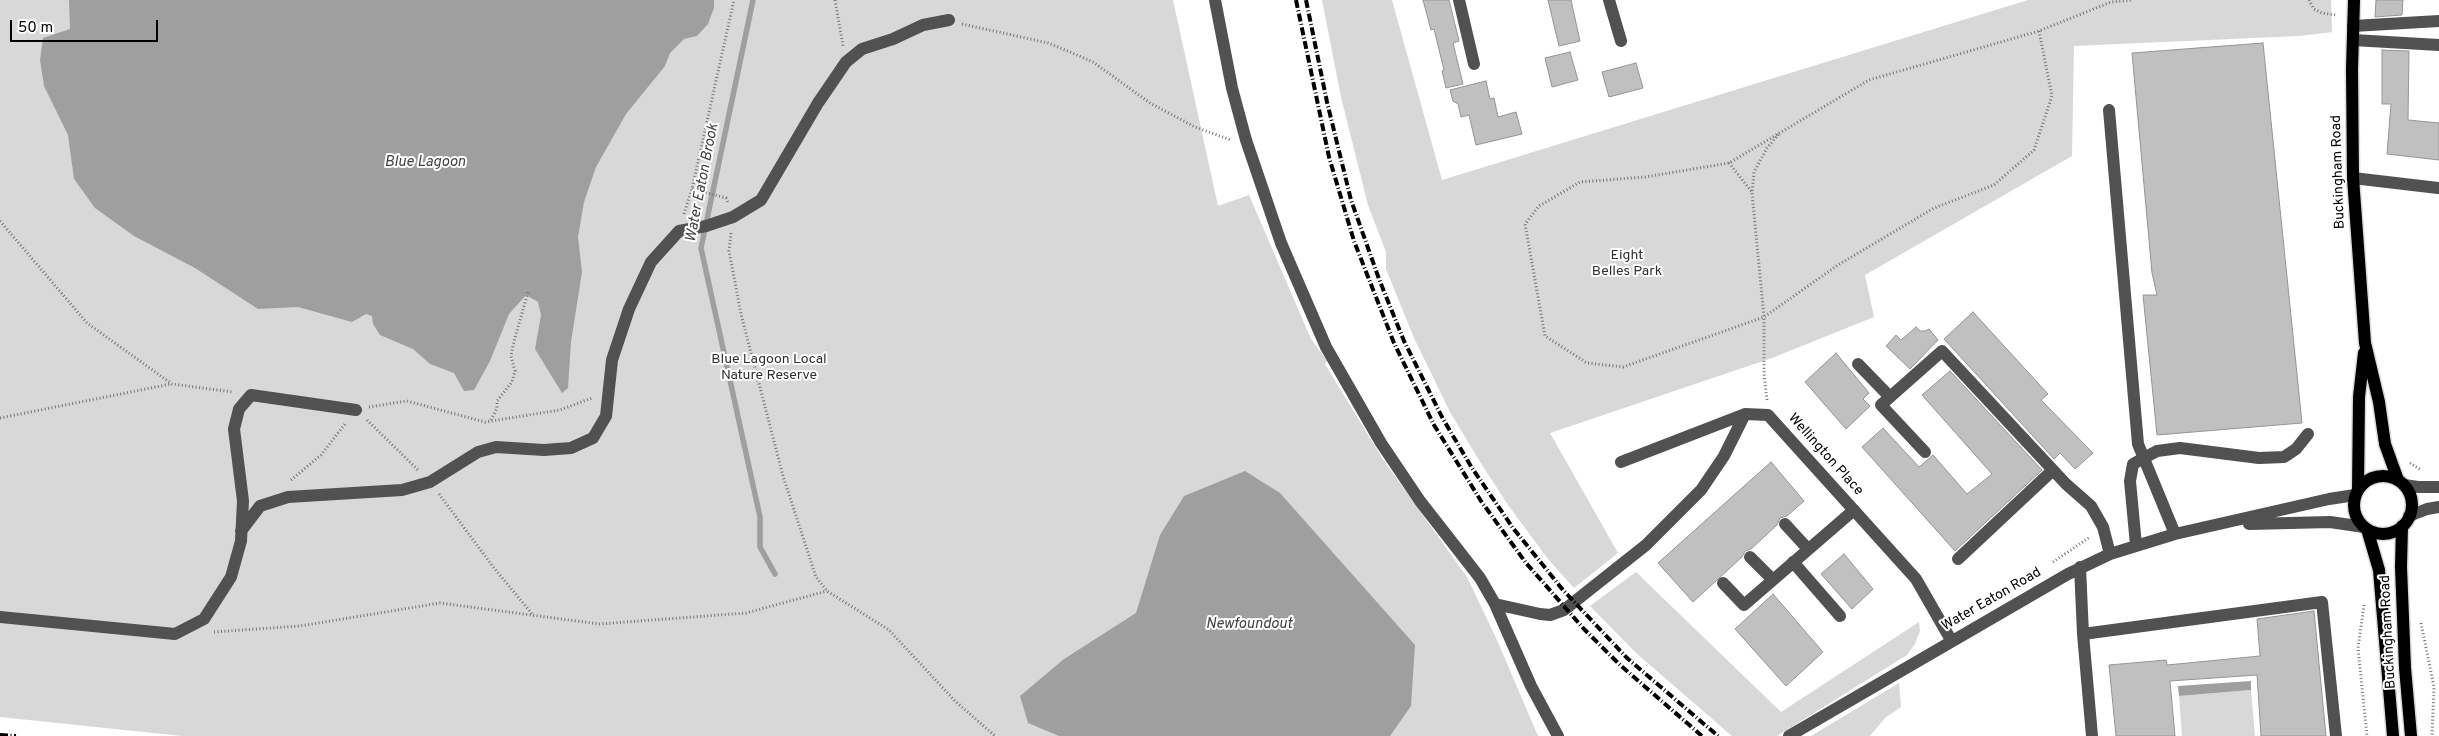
<!DOCTYPE html>
<style>
body{margin:0}
#map{position:relative;width:2439px;height:736px;overflow:hidden;background:#fff;font-family:Overpass,sans-serif}
canvas{display:block}
.scale{position:absolute;left:10px;top:20px;width:148px;height:22px;box-sizing:border-box;border:2px solid #000;border-top:0;padding-left:6px;font-size:15px;line-height:18px;white-space:nowrap;color:#000;-webkit-text-stroke:4px #fff;paint-order:stroke}
</style>
<div id="map">
<canvas width="2439" height="736"></canvas>
<div class="scale">50 m</div>
</div>
<script>
const context = document.querySelector('canvas').getContext('2d');
context.lineJoin = 'round';
function fill(path, color) { context.fillStyle = color; context.fill(path, 'evenodd'); }
const poly = rows => new Path2D(rows.map(r => 'M' + r).join(''));
function trace(path, color, width, dash) { context.strokeStyle = color; context.lineWidth = width; context.lineCap = dash ? 'butt' : 'round'; context.setLineDash(dash || []); context.stroke(path); }
function drawText(font, color, halo, rows, align = 'center') {
  context.font = font + ' Overpass,sans-serif'; context.lineWidth = 4; context.setLineDash([]); context.textBaseline = 'middle'; context.strokeStyle = halo; context.fillStyle = color; for (const [text, x, y, turn = 0] of rows) {
    context.save(); context.translate(x, y); context.rotate((+turn || 0) * Math.PI / 180); context.textAlign = isNaN(turn) ? turn : align; if (halo) context.strokeText(text, 0, 0); context.fillText(text, 0, 0); context.restore();
  }
}
const green = poly([
 [0,0,1173,0,1218,206,1249,195,1311,339,1327,361,1325,364,1382,458,1467,577,1497,640,1538,736,182,736,0,717],
 [1322,0,1392,0,1442,180,2028,0,2331,0,2332,32,2299,36,2074,46,2072,156,1865,275,1874,317,1772,358,1550,433,1618,553,1574,588,1548,559,1508,505,1477,457,1450,412,1414,338,1386,269,1386,252,1368,205,1341,97],
 [1636,572,1781,712,1919,622,1920,631,1915,644,1907,655,1777,736,1732,736,1636,653,1590,606],
 [1899,683,1901,707,1885,718,1870,736,1811,736],
 [2251,690,2255,736,2182,736,2179,696]
]);
const water = poly([
 [69,0,714,0,714,8,708,24,697,36,684,39,670,53,665,66,626,114,596,167,584,202,578,237,582,272,571,342,568,388,562,393,535,349,541,315,538,302,526,295,509,314,490,361,474,390,464,391,454,373,430,364,413,349,380,335,373,324,372,316,366,314,352,322,298,307,258,309,195,268,134,236,95,208,74,179,68,135,44,86,40,60,43,38,70,29],
 [1245,471,1280,493,1415,645,1411,706,1390,736,1059,736,1028,723,1020,696,1064,659,1136,613,1160,535,1184,496],
 [2251,681,2251,690,2179,696,2178,686]
]);
const stream = poly([
 [753,0,701,248,760,517,760,547,775,574]
]);
const building = poly([
 [1423,0,1449,0,1459,41,1453,43,1463,84,1446,88,1442,71,1444,70,1434,29,1431,30,1423,0],
 [1548,0,1571,0,1580,41,1559,46,1548,0],
 [2376,0,2403,0,2402,15,2375,17,2376,0],
 [2263,43,2302,423,2157,435,2143,295,2157,295,2152,273,2132,53,2263,43],
 [2382,50,2409,51,2408,120,2439,123,2439,160,2387,154,2391,104,2382,104,2382,50],
 [1570,52,1578,80,1552,87,1545,58,1570,52],
 [1636,63,1643,88,1609,97,1602,72,1636,63],
 [1486,81,1490,99,1494,98,1498,117,1516,112,1522,134,1476,145,1469,115,1461,117,1458,104,1453,101,1450,90,1486,81],
 [1973,312,2048,394,2041,400,2093,453,2075,469,2060,453,2054,459,1944,339,1973,312],
 [1916,327,1920,331,1925,331,1929,329,1938,340,1910,369,1886,346,1896,335,1901,340,1916,327],
 [1836,353,1869,393,1863,399,1870,406,1846,429,1805,382,1836,353],
 [1950,371,2042,470,1955,551,1862,447,1883,428,1919,467,1933,455,1967,494,1992,474,1922,395,1950,371],
 [1771,462,1804,501,1787,516,1780,518,1777,525,1751,549,1745,551,1742,557,1693,602,1658,563,1771,462],
 [1844,554,1873,589,1852,609,1821,574,1844,554],
 [1773,594,1823,652,1786,686,1735,629,1773,594],
 [2314,611,2326,736,2261,736,2257,675,2170,681,2175,736,2116,736,2109,665,2166,660,2167,665,2260,656,2257,619,2314,611]
]);
const path = poly([
 [835,0,843,46],
 [2309,0,2314,9,2322,13,2336,15],
 [962,24,1048,43,1070,52,1093,62,1150,103,1195,127,1231,140],
 [2039,31,2052,96,2034,150,1994,185,1934,208,1838,265,1764,317,1623,367,1587,363,1545,336,1525,224,1539,206,1580,182,1645,177,1729,163,1869,80,2039,31,2111,2,2133,0],
 [1729,163,1752,192],
 [692,189,726,198,728,203],
 [684,214,692,189,734,0],
 [0,221,87,323,172,384,233,392],
 [731,233,729,251,741,314,783,476,816,577,827,591,889,630,955,701,995,736],
 [1767,400,1764,374,1764,317,1752,193,1754,172,1767,148,1779,134],
 [369,407,407,401,485,422,560,410,592,398],
 [0,418,171,384],
 [367,420,418,470],
 [491,420,497,408,497,401,512,382,515,371,511,356,513,345,528,292],
 [2410,463,2421,470],
 [291,480,321,455,345,424],
 [439,494,494,568,533,615],
 [2053,562,2090,537],
 [2364,605,2358,648,2367,736],
 [2421,623,2434,687,2432,736],
 [214,632,300,626,440,603,599,624,746,613,827,591]
]);
const minor = poly([
 [1215,0,1232,88,1246,140,1281,243,1326,347,1381,443,1420,501,1480,578,1495,604,1531,686,1558,736],
 [1459,0,1474,64],
 [1609,0,1621,41],
 [2353,26,2439,21],
 [2353,40,2439,45],
 [2109,110,2138,444,2175,534],
 [2353,178,2438,188],
 [1858,364,1890,397],
 [1925,452,1881,405,1942,351,2066,484,2091,506,2103,527,2110,554],
 [1621,462,1745,414,1768,415,1916,579,1951,640],
 [2404,485,2418,487,2439,487],
 [2409,516,2427,509,2439,507],
 [1785,524,1808,549],
 [2249,524,2330,522,2364,527],
 [241,531,260,506,288,497,402,490,430,482,478,452,496,447,544,450,571,448,593,438,606,416,612,360,629,309,651,262,679,231,706,226,733,217,761,200,818,103,846,62,862,49,893,39,923,25,949,20],
 [2136,545,2130,481,2133,464,2157,451,2180,448,2259,458,2284,457,2296,449,2308,434],
 [1750,557,1773,580],
 [1958,559,2053,470],
 [1793,562,1840,616],
 [2080,567,2083,634,2092,736],
 [1723,583,1744,605,1854,510],
 [1495,604,1540,614,1550,615,1564,610,1646,545,1701,490,1724,456,1745,414],
 [0,617,175,634,204,619,231,577,241,541,243,501,234,429,239,409,251,395,356,410],
 [2083,634,2322,602,2336,736],
 [1789,736,2068,574,2110,554,2175,534,2329,499,2355,495]
]);
const major = poly([
 [2354,0,2352,69,2353,178,2365,343,2379,402,2385,444,2398,480],
 '2354 505a29 29 0 1 1 58 0a29 29 0 1 1-58 0Z',
 [2358,490,2359,397,2364,353],
 [2402,526,2401,567,2405,668,2411,736],
 [2367,529,2379,570,2393,736]
]);
const rail = poly([
 [1296,0,1329,157,1354,241,1394,343,1434,425,1481,501,1526,563,1584,629,1620,665,1702,736],
 [1306,0,1327,102,1351,200,1379,279,1404,341,1443,419,1472,468,1513,528,1563,590,1627,658,1718,736],
 [0,735,16,736]
]);
const streetNames = [
 ["Buckingham Road",2339,172,-92],
 ["Wellington Place",1825,455,48],
 ["Water Eaton Road",1992,600,-30],
 ["Buckingham Road",2389,632,-93]
];
const parkNames = [
 ["Eight",1627,256],
 ["Belles Park",1627,272],
 ["Blue Lagoon Local",769,360],
 ["Nature Reserve",769,376]
];
const waterNames = [
 ["Blue Lagoon",425,163],
 ["Water Eaton Brook",703,183,-79],
 ["Newfoundout",1249,625]
];
fill(green, '#d8d8d8');
fill(water, '#9f9f9f');
trace(stream, '#9f9f9f', 5.5);
fill(building, '#c0c0c0');
trace(building, '#959595', 1);
trace(major, '#dbdbdb', 15);
trace(path, '#737373', 3, [1, 2.5]);
trace(minor, '#515151', 12);
trace(major, '#000', 12);
trace(rail, '#000', 4, [8, 2.5, 1, 2.5]);
drawText('14px', '#000', '#fff', streetNames);
drawText('14px', '#2f2f2f', '#fff', parkNames);
drawText('italic 15px', '#404040', '#fff', waterNames);
</script>
